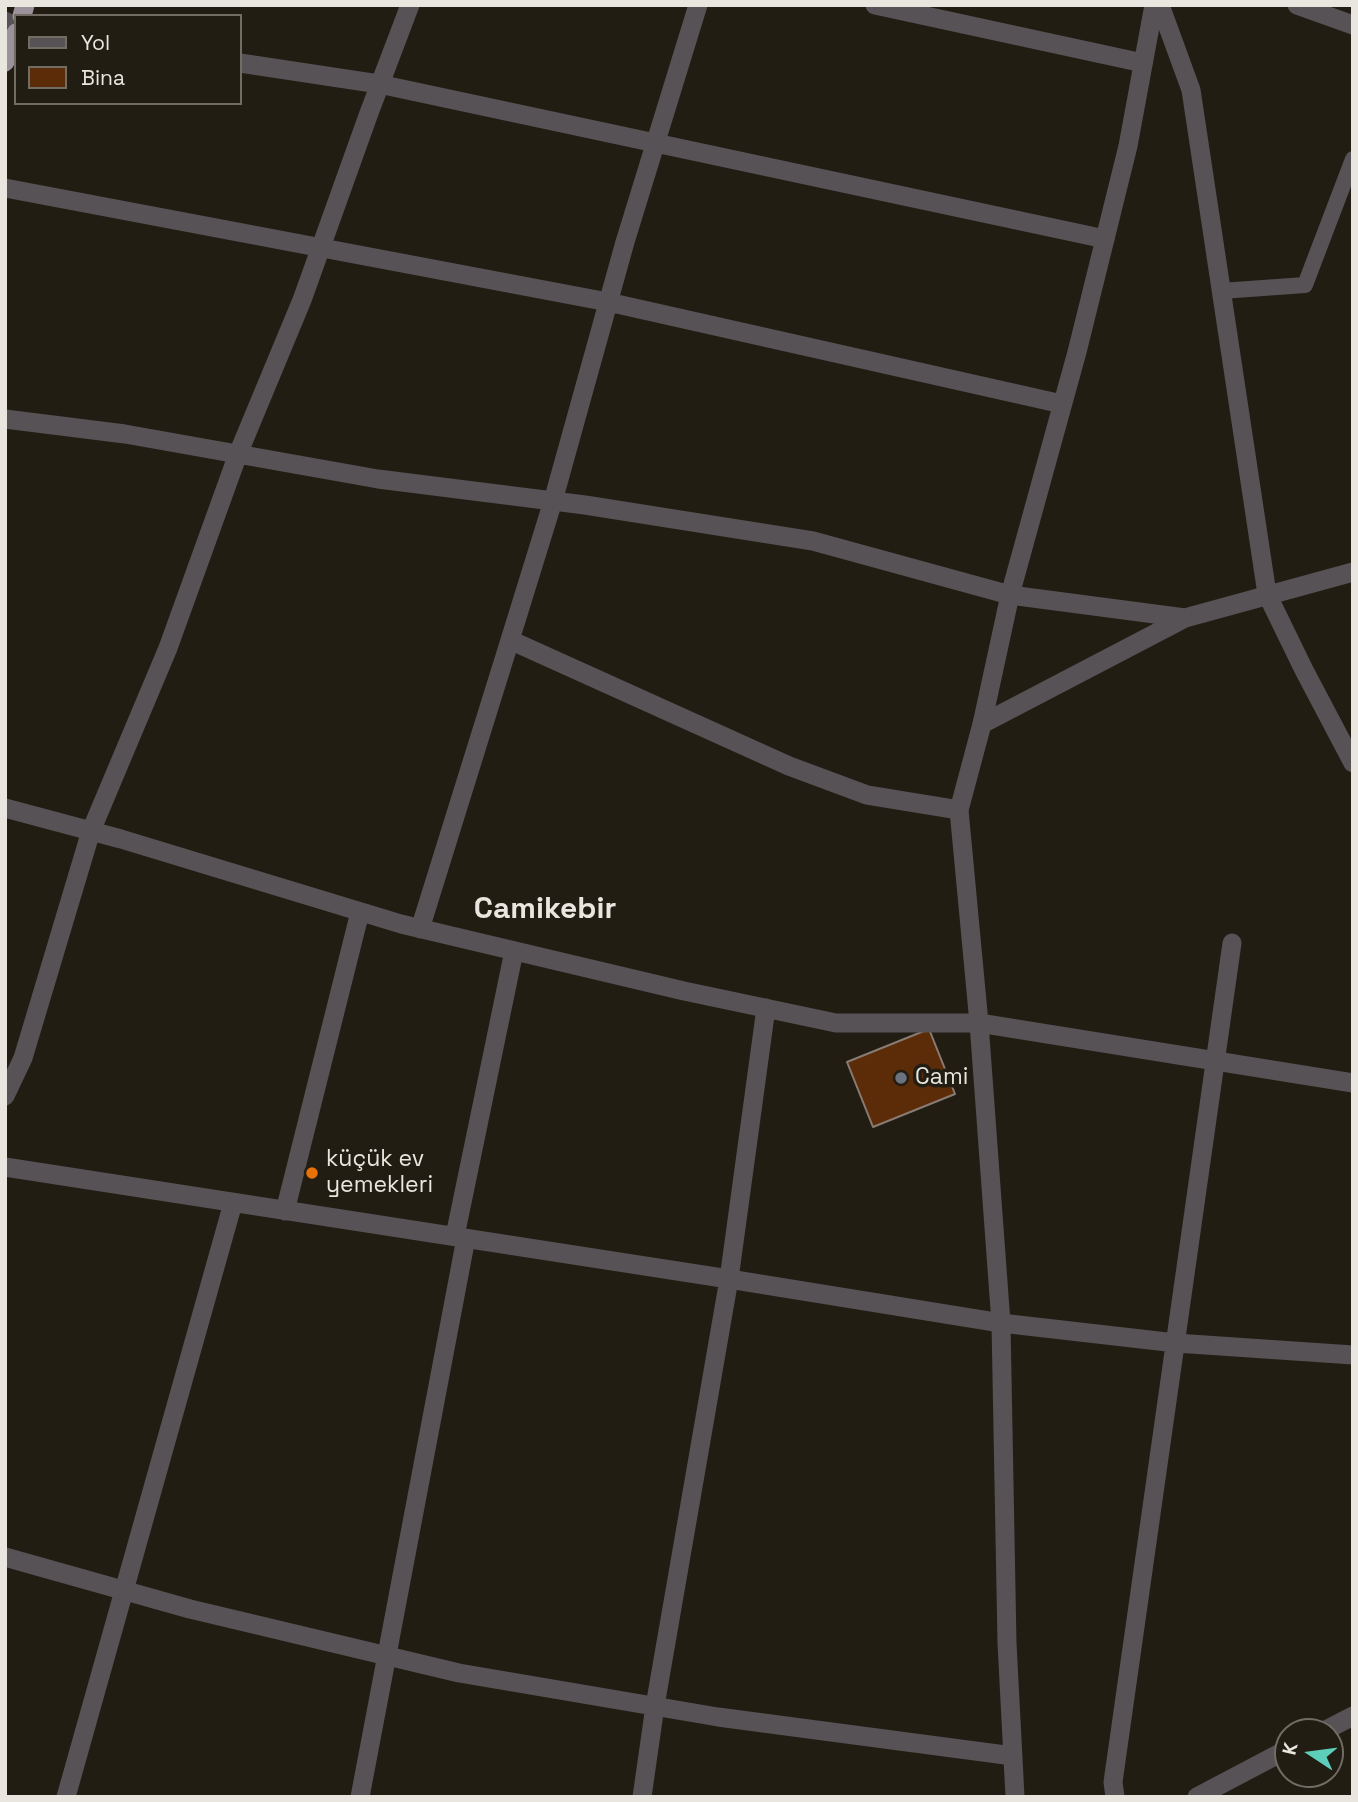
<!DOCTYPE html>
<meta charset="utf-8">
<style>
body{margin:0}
#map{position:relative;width:1358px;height:1802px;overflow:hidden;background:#211d13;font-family:"Space Grotesk",sans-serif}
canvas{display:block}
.frame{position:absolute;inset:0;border:7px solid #e8e6df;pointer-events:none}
.legend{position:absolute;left:14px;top:14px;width:228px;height:91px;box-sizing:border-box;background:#211d13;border:2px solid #716d65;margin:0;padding:9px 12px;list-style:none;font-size:21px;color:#e8e6df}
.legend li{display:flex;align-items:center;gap:14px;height:35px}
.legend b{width:35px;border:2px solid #716d65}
.north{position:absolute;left:1274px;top:1718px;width:70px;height:70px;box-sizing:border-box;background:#211d13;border:2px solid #716d65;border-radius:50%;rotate:283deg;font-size:19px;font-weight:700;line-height:28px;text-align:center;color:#e8e6df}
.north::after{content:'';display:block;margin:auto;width:24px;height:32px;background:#5dceb9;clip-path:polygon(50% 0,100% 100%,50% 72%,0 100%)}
</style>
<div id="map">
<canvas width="1358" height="1802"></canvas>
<div class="frame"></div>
<ul class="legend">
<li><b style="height:9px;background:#565256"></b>Yol</li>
<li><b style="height:19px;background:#5c2c08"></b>Bina</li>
</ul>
<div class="north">K</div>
</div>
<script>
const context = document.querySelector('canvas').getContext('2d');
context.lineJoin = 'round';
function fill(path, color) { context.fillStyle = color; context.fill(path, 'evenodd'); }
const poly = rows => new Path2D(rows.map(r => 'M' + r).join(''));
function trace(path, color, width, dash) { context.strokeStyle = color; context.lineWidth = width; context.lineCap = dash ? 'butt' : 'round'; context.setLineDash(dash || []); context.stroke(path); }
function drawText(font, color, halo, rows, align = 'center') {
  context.font = font + ' "Space Grotesk",sans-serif'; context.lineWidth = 7; context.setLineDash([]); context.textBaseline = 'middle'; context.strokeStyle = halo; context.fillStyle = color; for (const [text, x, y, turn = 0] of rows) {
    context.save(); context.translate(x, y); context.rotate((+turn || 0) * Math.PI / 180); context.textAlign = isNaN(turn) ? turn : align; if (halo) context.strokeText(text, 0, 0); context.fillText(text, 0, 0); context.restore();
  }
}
const building = poly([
 [929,1029,955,1094,873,1127,847,1062,929,1029]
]);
const service = poly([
 [1221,291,1305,285,1353,159]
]);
const minor = poly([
 [698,5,625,242,553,501,510,640,789,766,867,795,959,810],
 [875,5,1143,63],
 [1160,5,1191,90,1267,594,1304,670,1353,763],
 [1297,5,1353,25],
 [5,21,16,28],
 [240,63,379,84,1105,239],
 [5,188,608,302,1062,404],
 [5,419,125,434,378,479,585,505,813,541,1010,595,1185,618,1353,572],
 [982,724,1185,618],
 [5,808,121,839,401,924,684,991,836,1023,979,1023,1353,1083],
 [420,929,510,640],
 [5,1096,23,1058,91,831,168,648,238,454,302,300,369,113,410,5],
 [5,1167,729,1279,1001,1323,1176,1343,1353,1355],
 [285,1211,360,912],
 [455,1236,514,951],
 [1322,1732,1353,1716],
 [66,1797,233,1203],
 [360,1797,466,1238],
 [642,1797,655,1706,729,1279,766,1008],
 [1115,1797,1113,1782,1232,943],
 [1197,1797,1288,1749]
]);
const tertiary = poly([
 [5,1557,190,1609,459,1673,718,1717,1013,1756],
 [1015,1797,1007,1643,1001,1323,979,1023,959,810,982,724,1010,595,1077,352,1128,146,1154,5]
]);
const trunk = poly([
 [22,16,25,5],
 [5,62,16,33]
]);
const markers = [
 [901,1078,7,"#6b7280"],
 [312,1173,7,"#e8710a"]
];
const poiNames = [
 ["Cami",915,1078],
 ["küçük ev",326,1160],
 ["yemekleri",326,1186]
];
const districtNames = [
 ["Camikebir",545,910]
];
fill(building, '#5c2c08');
trace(building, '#887b74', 2);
trace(service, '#565256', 16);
trace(minor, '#565256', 19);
trace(tertiary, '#565256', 19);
trace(trunk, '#9b929b', 19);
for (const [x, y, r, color] of markers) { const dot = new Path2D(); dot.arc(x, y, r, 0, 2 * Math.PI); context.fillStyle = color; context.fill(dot); trace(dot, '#211d13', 2.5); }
drawText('23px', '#e8e6df', '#211d13', poiNames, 'left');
drawText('bold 30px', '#e8e6df', '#211d13', districtNames);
</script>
